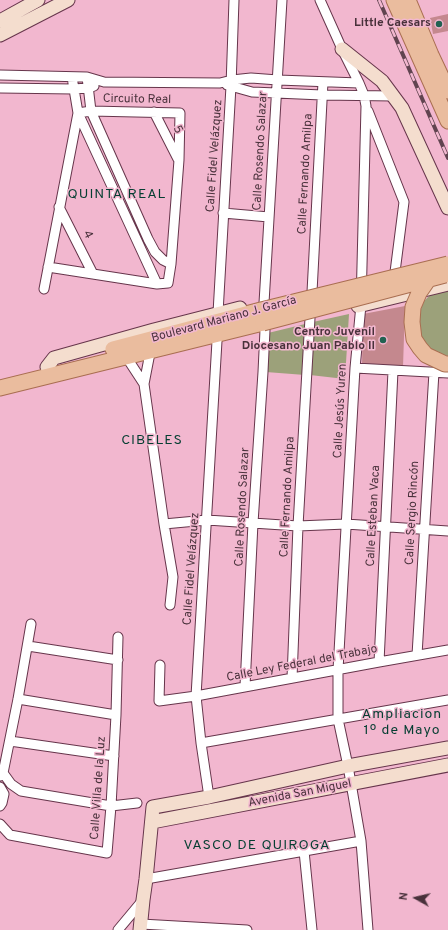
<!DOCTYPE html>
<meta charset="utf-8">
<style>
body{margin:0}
#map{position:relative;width:448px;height:930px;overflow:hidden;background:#f2b7cf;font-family:Overpass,sans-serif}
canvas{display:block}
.north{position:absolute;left:396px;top:878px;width:40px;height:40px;-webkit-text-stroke:3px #f2b7cf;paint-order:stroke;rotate:278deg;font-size:11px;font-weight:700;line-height:16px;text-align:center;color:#49313b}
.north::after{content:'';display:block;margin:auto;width:14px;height:18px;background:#49313b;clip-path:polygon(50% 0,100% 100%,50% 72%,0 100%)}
</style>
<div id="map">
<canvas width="448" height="930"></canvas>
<div class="north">N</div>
</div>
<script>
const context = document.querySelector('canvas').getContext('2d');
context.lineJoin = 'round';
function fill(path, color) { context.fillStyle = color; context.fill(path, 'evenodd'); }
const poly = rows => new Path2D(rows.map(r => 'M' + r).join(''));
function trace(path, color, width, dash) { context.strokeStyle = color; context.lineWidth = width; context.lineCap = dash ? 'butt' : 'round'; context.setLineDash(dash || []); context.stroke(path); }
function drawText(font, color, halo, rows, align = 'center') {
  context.font = font + ' Overpass,sans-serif'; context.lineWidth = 3; context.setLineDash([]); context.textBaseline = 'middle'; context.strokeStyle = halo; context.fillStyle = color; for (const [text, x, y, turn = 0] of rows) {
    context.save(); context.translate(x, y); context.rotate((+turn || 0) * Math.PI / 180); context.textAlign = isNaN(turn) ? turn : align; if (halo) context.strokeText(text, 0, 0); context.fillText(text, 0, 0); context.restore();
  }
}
const green = poly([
 [448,289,448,356,438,354,430,350,423,342,419,332,418,317,424,301,433,292],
 [349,314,345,379,310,375,313,322],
 [305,324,305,375,266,372,268,333]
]);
const building = poly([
 [448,14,448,31,433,34,430,18],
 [405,306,403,367,362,366,363,314]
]);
const street = poly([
 [320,0,342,49,359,83,364,95,366,106,361,305,355,368,338,670,338,719,348,766,361,841,368,930],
 [0,75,87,77,104,82,220,83,232,80,251,78,278,80,359,83],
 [72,77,78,113,157,284],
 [87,77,91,111,148,239,155,252,163,260,171,264],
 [227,85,252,92,276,93,322,95,393,96],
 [0,88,73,89,89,88,94,86],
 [368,111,404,202,395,272],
 [154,112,178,159],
 [59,207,93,274],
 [223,213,269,217],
 [48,267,157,284,168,283,171,264,179,160,180,113,91,111,78,113],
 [44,289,78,113],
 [312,292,323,82],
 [264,303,282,0],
 [218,313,231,86,234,0],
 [150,353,144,384,164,524,173,577,170,605],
 [127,358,144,384],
 [355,368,448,373],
 [164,524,207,520,298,526,346,524,448,531],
 [28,646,118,660],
 [417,655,434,372],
 [379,662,393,371],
 [160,665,159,701,196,696,379,662,448,650],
 [292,678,298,526,310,318],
 [245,686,253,523,263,372,265,330],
 [18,699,116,715],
 [10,741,114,756],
 [201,743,448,700],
 [3,773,11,784,21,791,111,806,137,803],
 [0,776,3,773,18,699,31,624],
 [0,787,4,794,2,803,0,806],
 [209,797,201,743,196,696,217,341],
 [0,824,10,835,107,853,111,806,116,715,118,637],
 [304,851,312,930],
 [146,879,361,841],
 [141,924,247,930],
 [118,930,143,900]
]);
const secondary = poly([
 [0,21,38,0],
 [0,35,68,0],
 [342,49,382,81,402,108,448,208],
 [358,306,448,284],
 [47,367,54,358,154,330,240,308],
 [152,822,448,765],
 [140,930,143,900,146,879,153,807,209,797,348,766,448,748]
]);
const primary = poly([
 [394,0,448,121],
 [408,0,431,55,448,91],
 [113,349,261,310],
 [0,388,263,323]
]);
const rail = poly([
 [379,0,448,158]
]);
const primaryBridge = poly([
 [428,280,419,293,413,307,412,322,414,339,420,348,426,355,445,364,448,364],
 [261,310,448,264],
 [263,323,445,275]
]);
const markers = [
 [439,24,4,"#216251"],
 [383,340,4,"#216251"]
];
const poiNames = [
 ["Little Caesars",431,24],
 ["Centro Juvenil",375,333],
 ["Diocesano Juan Pablo II",375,347]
];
const streetNames = [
 ["Circuito Real",137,100,1],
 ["5",177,130,62],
 ["Calle Rosendo Salazar",261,151,-87],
 ["Calle Fidel Velázquez",215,156,-86],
 ["Calle Fernando Amilpa",306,174,-87],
 ["4",87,235,63],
 ["Boulevard Mariano J. García",224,320,-15],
 ["Calle Jesús Yuren",341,411,-87],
 ["Calle Fernando Amilpa",288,497,-87],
 ["Calle Rosendo Salazar",243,507,-87],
 ["Calle Sergio Rincón",413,513,-87],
 ["Calle Esteban Vaca",374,516,-87],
 ["Calle Fidel Velázquez",192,569,-86],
 ["Calle Ley Federal del Trabajo",302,664,-11],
 ["Calle Villa de la Luz",99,788,-86],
 ["Avenida San Miguel",300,794,-11]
];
const quarterNames = [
 ["QUINTA REAL",117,195],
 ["CIBELES",152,441],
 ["Ampliacion",402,715],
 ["1º de Mayo",402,731],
 ["VASCO DE QUIROGA",257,846]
];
fill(green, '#9ca17a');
fill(building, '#c4888e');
trace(street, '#66354b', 11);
trace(secondary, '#66354b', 15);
trace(primary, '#a96e51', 17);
trace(street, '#fff', 9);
trace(secondary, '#f4ddce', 13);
trace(primary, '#eabc9e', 15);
trace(rail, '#614450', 4);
trace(rail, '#f2b7cf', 2.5, [8]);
trace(primaryBridge, '#a96e51', 17, []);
trace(primaryBridge, '#eabc9e', 15);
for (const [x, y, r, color] of markers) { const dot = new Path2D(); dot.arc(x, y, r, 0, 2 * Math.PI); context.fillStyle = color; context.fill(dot); trace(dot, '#f2b7cf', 1.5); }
drawText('bold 12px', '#49313b', '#f2b7cf', poiNames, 'right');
drawText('12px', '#49313b', '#f2b7cf', streetNames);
context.letterSpacing = '1px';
drawText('14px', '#053e32', '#f2b7cf', quarterNames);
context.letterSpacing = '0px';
</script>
